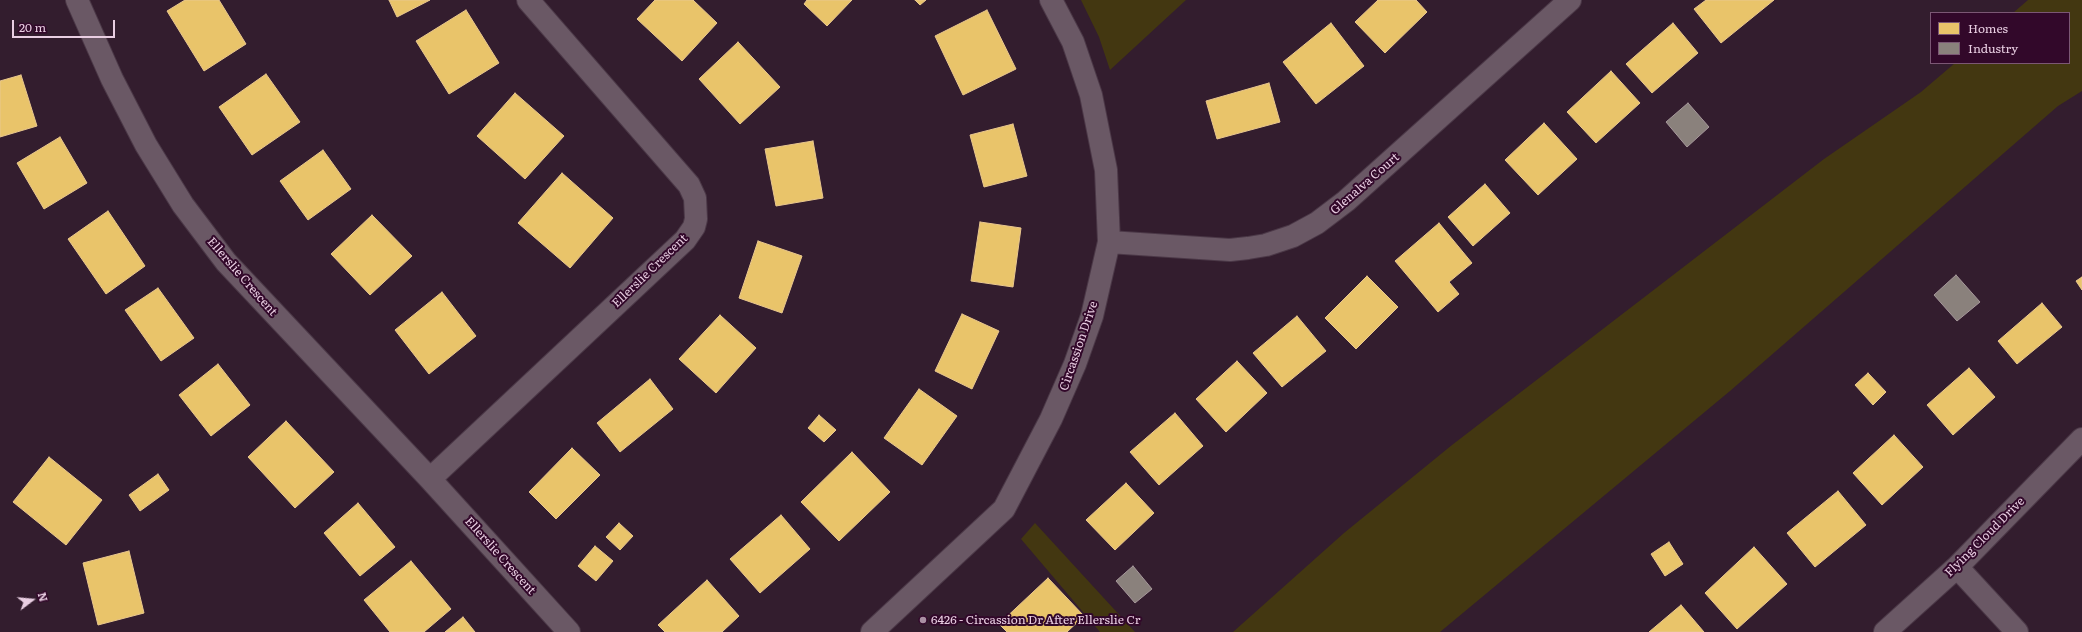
<!DOCTYPE html>
<style>
body{margin:0}
#map{position:relative;width:2082px;height:632px;overflow:hidden;background:#331d2e;font-family:Literata,serif}
canvas{display:block}
.legend{position:absolute;left:1930px;top:12px;width:140px;height:52px;box-sizing:border-box;background:#32082a;border:1px solid #7b5774;margin:0;padding:5px 7px;list-style:none;font-size:12px;color:#e9cee2}
.legend li{display:flex;align-items:center;gap:8px;height:20px}
.legend b{width:20px;border:1px solid #7b5774}
.north{position:absolute;left:12px;top:580px;width:40px;height:40px;-webkit-text-stroke:3px #32082a;paint-order:stroke;rotate:74deg;font-size:11px;font-weight:700;line-height:16px;text-align:center;color:#e9cee2}
.north::after{content:'';display:block;margin:auto;width:14px;height:18px;background:#e9cee2;clip-path:polygon(50% 0,100% 100%,50% 72%,0 100%)}
.scale{position:absolute;left:12px;top:20px;width:103px;height:18px;box-sizing:border-box;border:2px solid #e9cee2;border-top:0;padding-left:5px;font-size:12px;line-height:14px;white-space:nowrap;color:#e9cee2;-webkit-text-stroke:3px #32082a;paint-order:stroke}
</style>
<div id="map">
<canvas width="2082" height="632"></canvas>
<ul class="legend">
<li><b style="height:11px;background:#e9c46a"></b>Homes</li>
<li><b style="height:11px;background:#8a817c"></b>Industry</li>
</ul>
<div class="north">N</div>
<div class="scale">20 m</div>
</div>
<script>
const context = document.querySelector('canvas').getContext('2d');
context.lineJoin = 'round';
function fill(path, color) { context.fillStyle = color; context.fill(path, 'evenodd'); }
const poly = rows => new Path2D(rows.map(r => 'M' + r).join(''));
function trace(path, color, width, dash) { context.strokeStyle = color; context.lineWidth = width; context.lineCap = dash ? 'butt' : 'round'; context.setLineDash(dash || []); context.stroke(path); }
function drawText(font, color, halo, rows, align = 'center') {
  context.font = font + ' Literata,serif'; context.lineWidth = 4; context.setLineDash([]); context.textBaseline = 'middle'; context.strokeStyle = halo; context.fillStyle = color; for (const [text, x, y, turn = 0] of rows) {
    context.save(); context.translate(x, y); context.rotate((+turn || 0) * Math.PI / 180); context.textAlign = isNaN(turn) ? turn : align; if (halo) context.strokeText(text, 0, 0); context.fillText(text, 0, 0); context.restore();
  }
}
const green = poly([
 [1081,0,1186,0,1110,70,1099,37],
 [2028,0,2082,0,2082,91,2058,106,1730,391,1440,632,1233,632,1344,533,1452,445,1824,159,1921,92,1955,63,2069,63,2069,13,2013,13],
 [1035,523,1135,632,1100,632,1021,539]
]);
const homes = poly([
 [185,0,219,0,246,44,204,71,167,11,185,0],
 [389,0,430,0,397,17,389,0],
 [655,0,693,0,717,23,682,61,637,19,655,0],
 [807,0,852,0,827,26,804,4,807,0],
 [915,0,926,0,920,5,915,0],
 [1378,0,1416,0,1427,12,1385,53,1355,22,1378,0],
 [1706,0,1774,0,1721,43,1694,9,1706,0],
 [466,10,499,63,449,94,416,41,466,10],
 [987,10,1016,69,963,95,935,36,987,10],
 [1331,23,1364,66,1316,104,1283,62,1331,23],
 [1673,23,1698,53,1652,93,1626,64,1673,23],
 [738,42,780,87,740,124,699,79,738,42],
 [1611,71,1640,103,1596,143,1567,112,1611,71],
 [266,74,300,122,252,155,219,107,266,74],
 [21,75,37,126,0,137,0,81,21,75],
 [1269,83,1280,122,1217,139,1206,101,1269,83],
 [515,93,564,136,525,179,477,136,515,93],
 [1544,123,1577,159,1538,195,1505,160,1544,123],
 [1013,124,1027,176,984,187,970,135,1013,124],
 [60,137,87,183,44,209,17,163,60,137],
 [813,141,823,198,776,206,765,149,813,141],
 [323,150,351,189,308,220,280,181,323,150],
 [562,173,613,218,570,268,518,223,562,173],
 [1485,184,1510,213,1473,246,1448,217,1485,184],
 [108,211,145,266,106,294,68,239,108,211],
 [372,215,412,256,370,295,331,254,372,215],
 [980,222,1021,228,1013,287,971,281,980,222],
 [1439,223,1472,263,1449,282,1459,294,1438,312,1395,261,1439,223],
 [758,241,802,256,782,313,739,298,758,241],
 [1367,276,1398,307,1356,349,1325,318,1367,276],
 [2082,277,2082,290,2076,281,2082,277],
 [158,288,194,338,161,361,125,310,158,288],
 [442,292,476,336,429,374,395,330,442,292],
 [2042,303,2062,327,2017,364,1998,341,2042,303],
 [962,314,999,331,972,389,935,371,962,314],
 [720,315,756,348,716,393,679,359,720,315],
 [1297,316,1326,351,1282,387,1253,353,1297,316],
 [1237,361,1267,393,1226,432,1196,399,1237,361],
 [218,364,250,405,211,436,179,395,218,364],
 [1969,368,1995,397,1953,435,1927,405,1969,368],
 [1868,373,1886,392,1873,405,1855,385,1868,373],
 [650,379,673,409,620,452,597,423,650,379],
 [919,389,957,416,922,465,884,438,919,389],
 [1175,413,1203,446,1159,485,1130,452,1175,413],
 [819,415,836,430,824,442,808,428,819,415],
 [286,421,334,472,295,508,248,457,286,421],
 [1894,435,1923,467,1882,505,1853,473,1894,435],
 [572,448,600,475,556,519,529,492,572,448],
 [852,452,890,492,839,541,801,502,852,452],
 [49,457,102,500,66,545,13,502,49,457],
 [158,474,169,490,140,511,129,495,158,474],
 [1126,483,1154,513,1115,550,1086,520,1126,483],
 [1838,491,1866,525,1815,567,1787,533,1838,491],
 [358,503,395,547,360,576,324,533,358,503],
 [781,515,810,549,760,593,730,559,781,515],
 [619,523,633,536,620,550,606,537,619,523],
 [1669,542,1683,564,1665,576,1651,554,1669,542],
 [595,546,613,561,596,581,578,566,595,546],
 [1754,547,1787,584,1737,629,1705,593,1754,547],
 [129,551,144,613,98,625,83,563,129,551],
 [411,561,451,609,424,632,390,632,364,600,411,561],
 [1048,578,1084,616,1067,632,1007,632,999,624,1048,578],
 [707,580,739,616,722,632,665,632,658,625,707,580],
 [1681,605,1704,632,1649,632,1681,605],
 [463,617,475,632,445,632,463,617]
]);
const industry = poly([
 [1688,103,1709,127,1687,147,1666,122,1688,103],
 [1956,275,1980,302,1957,321,1934,295,1956,275],
 [1133,566,1152,589,1135,603,1116,581,1133,566]
]);
const minor = poly([
 [77,0,112,79,146,145,183,205,226,262,430,479,569,632],
 [1109,242,1230,250,1248,248,1266,245,1293,236,1317,223,1346,201,1570,0],
 [430,479,685,240,694,227,696,219,695,198,689,185,528,0],
 [1957,567,2017,632],
 [872,632,1004,509,1051,419,1075,364,1092,316,1109,242,1106,170,1091,95,1073,42,1051,0],
 [1885,632,1957,567,2082,439]
]);
const markers = [
 [923,620,4,"#a990a3"]
];
const streetNames = [
 ["Glenalva Court",1365,184,-41],
 ["Ellerslie Crescent",650,271,-44],
 ["Ellerslie Crescent",242,277,49],
 ["Circassion Drive",1079,346,-71],
 ["Flying Cloud Drive",1985,537,-45],
 ["Ellerslie Crescent",500,556,48]
];
const poiNames = [
 ["6426 - Circassion Dr After Ellerslie Cr",931,620]
];
fill(green, '#433711');
fill(homes, '#e9c46a');
trace(homes, '#e9c78e', 1);
fill(industry, '#8a817c');
trace(industry, '#a6989b', 1);
trace(minor, '#4b3847', 24);
trace(minor, '#6a5865', 22);
for (const [x, y, r, color] of markers) { const dot = new Path2D(); dot.arc(x, y, r, 0, 2 * Math.PI); context.fillStyle = color; context.fill(dot); trace(dot, '#32082a', 1.5); }
drawText('12px', '#e9cee2', '#32082a', streetNames);
drawText('12px', '#e9cee2', '#32082a', poiNames, 'left');
</script>
